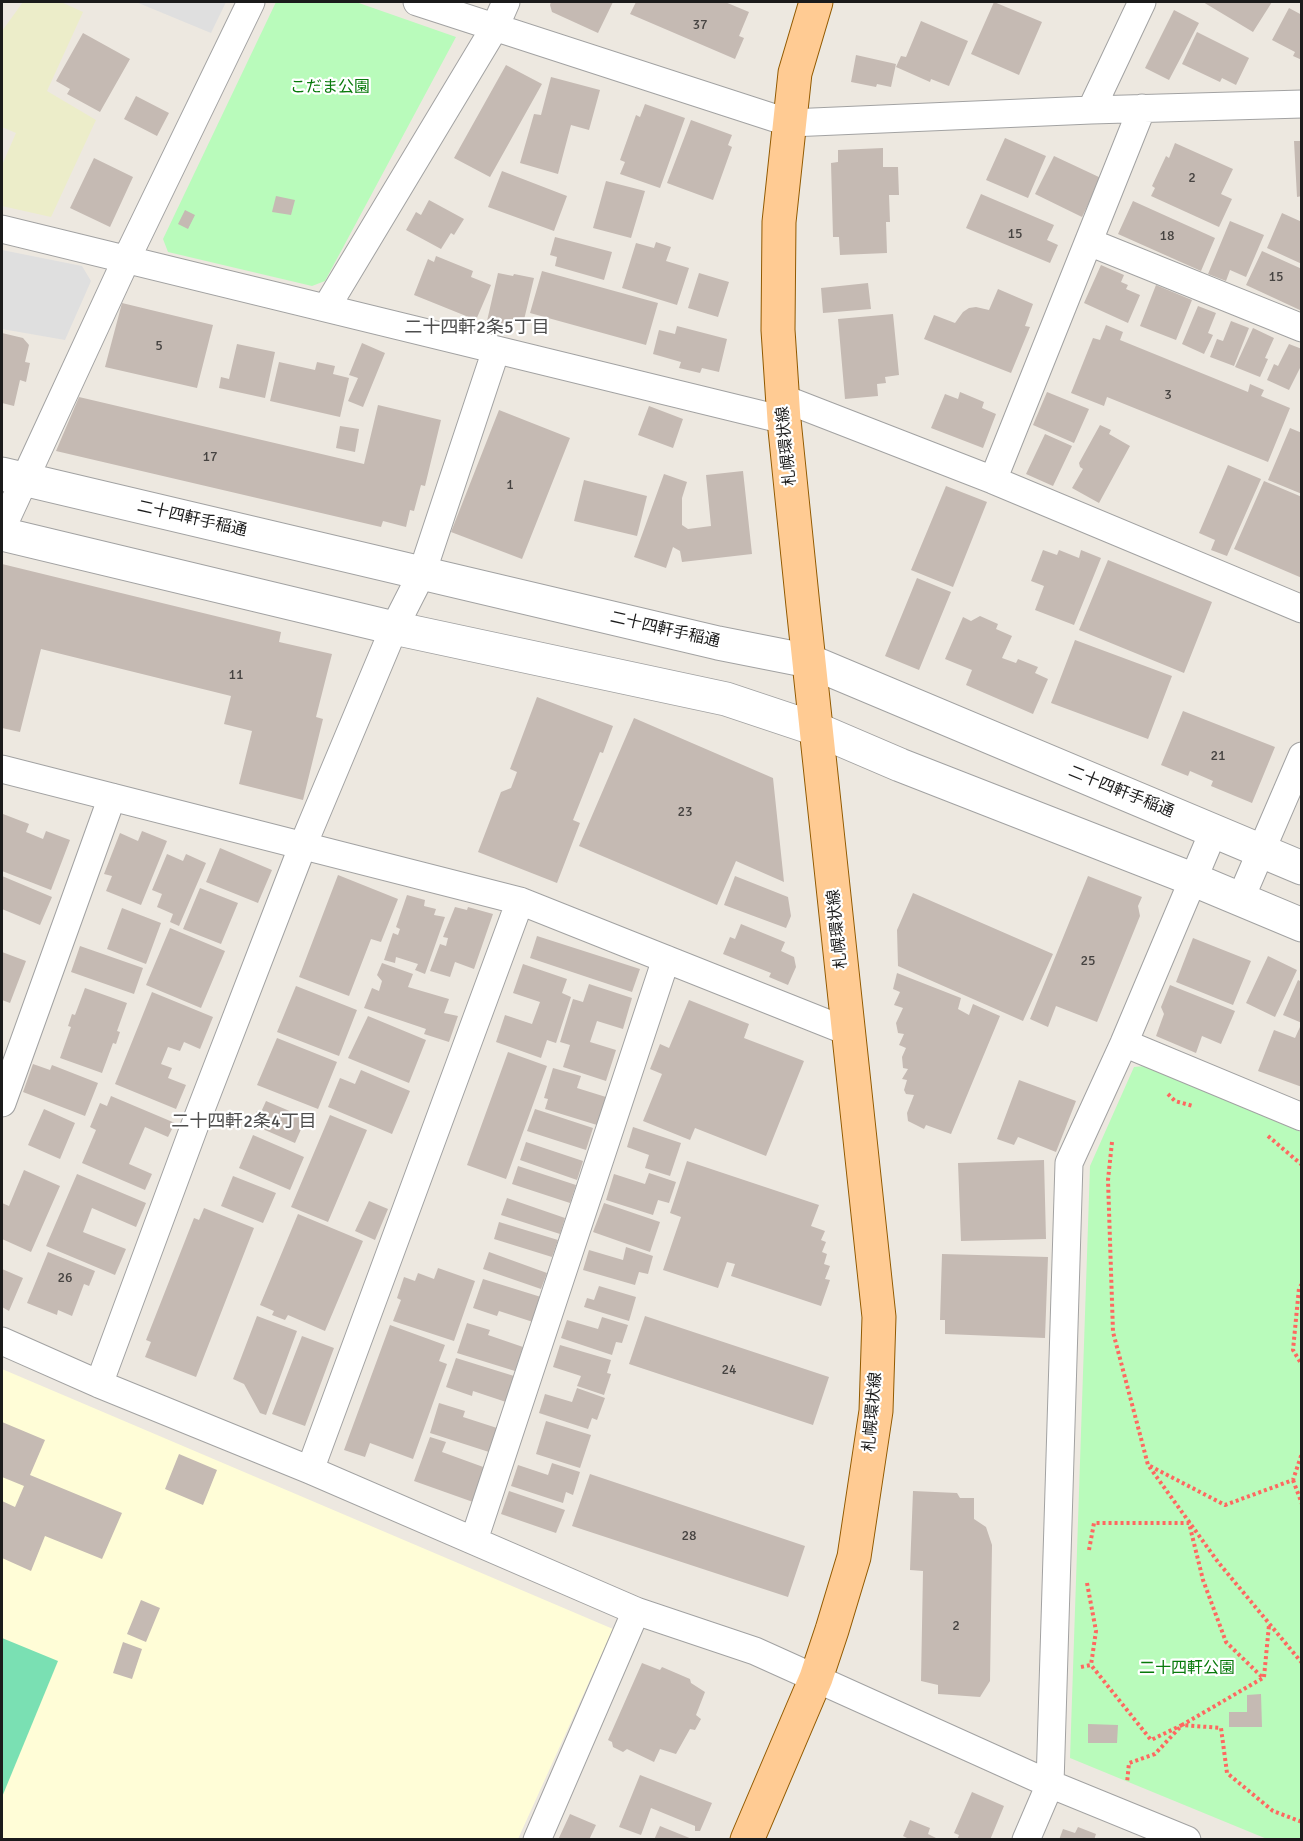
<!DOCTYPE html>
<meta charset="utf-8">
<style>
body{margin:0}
#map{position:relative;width:1303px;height:1841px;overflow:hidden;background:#ede8e0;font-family:Signika,sans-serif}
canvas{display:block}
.frame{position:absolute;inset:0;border:3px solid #1b1b1b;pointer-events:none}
</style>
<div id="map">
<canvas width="1303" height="1841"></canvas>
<div class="frame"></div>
</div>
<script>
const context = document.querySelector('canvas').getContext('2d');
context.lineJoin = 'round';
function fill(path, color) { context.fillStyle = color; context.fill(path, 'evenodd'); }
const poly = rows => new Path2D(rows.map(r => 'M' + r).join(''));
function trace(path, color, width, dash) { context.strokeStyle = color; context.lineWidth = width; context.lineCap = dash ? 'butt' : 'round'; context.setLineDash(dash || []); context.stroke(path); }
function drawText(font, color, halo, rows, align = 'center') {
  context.font = font + ' Signika,"Noto Sans JP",sans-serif'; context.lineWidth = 4.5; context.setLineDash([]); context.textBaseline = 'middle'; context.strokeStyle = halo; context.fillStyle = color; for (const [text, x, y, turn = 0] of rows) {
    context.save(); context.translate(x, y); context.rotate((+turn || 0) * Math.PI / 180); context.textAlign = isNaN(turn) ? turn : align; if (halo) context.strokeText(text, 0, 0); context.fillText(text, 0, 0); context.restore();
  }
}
const education = poly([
 [2,1369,613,1629,518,1839,2,1839]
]);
const farmland = poly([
 [23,2,61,2,83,12,47,91,96,120,51,217,2,206,2,165,16,133,2,127,2,31]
]);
const park = poly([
 [276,2,356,2,456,37,325,281,312,286,168,252,163,239],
 [1145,1066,1301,1132,1301,1839,1267,1839,1070,1758,1090,1166,1134,1067]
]);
const pitch = poly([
 [2,1638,58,1661,2,1797]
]);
const parking = poly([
 [136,2,226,2,211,33],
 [2,250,82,266,91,281,65,340,2,329]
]);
const building = poly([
 [551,2,613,2,598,33,552,12,550,5],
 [636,2,725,2,749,12,739,36,744,38,735,59,630,14],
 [994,2,1042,22,1019,75,971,54],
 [1203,2,1272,2,1253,32],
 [1289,8,1302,15,1302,60,1293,56,1295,52,1272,40],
 [1174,10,1199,23,1169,80,1145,68],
 [921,21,968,41,949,86,931,79,930,82,896,67,901,56,906,57],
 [1197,32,1249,58,1236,85,1222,78,1220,82,1182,64],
 [83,33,130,59,100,112,67,94,70,89,56,81],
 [856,55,896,64,891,87,877,84,876,87,851,82],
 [506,65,542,84,490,177,454,158],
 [551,77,600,90,589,130,571,125,558,174,520,163,534,114,541,115],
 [136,96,169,113,157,136,124,119],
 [645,104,685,118,660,188,620,174,625,162,620,160,636,115,640,117],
 [691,120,732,135,728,145,732,147,713,200,667,183],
 [1005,138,1046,156,1028,198,986,180],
 [1294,141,1302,141,1302,196,1297,197],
 [1175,143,1233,169,1221,194,1232,199,1219,227,1151,196,1155,188,1152,186,1166,156,1169,158],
 [883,148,883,167,898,167,899,195,889,195,890,222,886,222,887,253,840,255,839,237,833,237,831,163,838,162,838,150],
 [1054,156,1101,178,1082,217,1035,194],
 [94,158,133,177,110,227,70,208],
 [502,171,567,196,554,231,488,207],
 [606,181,645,191,631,238,593,228],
 [981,194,1054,225,1047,240,1058,245,1050,263,966,228],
 [276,196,295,200,291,215,272,212],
 [429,200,464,219,454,235,451,233,441,249,406,230,416,212,421,215],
 [1133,201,1215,238,1201,271,1118,234],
 [185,210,195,215,188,229,178,224],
 [1282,213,1302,222,1302,264,1267,248],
 [1230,221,1264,235,1246,277,1230,270,1226,281,1208,274],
 [555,237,612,252,604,280,555,266,557,257,550,255],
 [656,242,671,247,666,261,689,268,677,305,622,288,636,243,654,248],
 [1262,251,1302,269,1302,311,1246,285],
 [436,256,473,271,471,277,491,285,476,320,414,295,428,259,434,262],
 [1101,265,1124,275,1121,282,1128,285,1126,289,1140,295,1128,323,1084,303],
 [542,271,658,303,646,345,530,313],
 [498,273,513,276,514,274,534,278,523,324,508,320,507,326,487,321],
 [699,273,729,282,718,317,688,308],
 [868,283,871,309,823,313,821,288],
 [1156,285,1192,300,1176,340,1140,326],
 [998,289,1033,304,1025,326,1030,327,1011,373,924,339,934,315,955,323,963,312,969,308,976,307,989,310],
 [122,303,213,325,197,388,105,367],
 [1198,306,1216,313,1208,333,1213,335,1204,354,1182,344],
 [893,314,899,375,885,377,886,383,877,384,878,396,845,399,838,319],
 [1231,321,1249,328,1234,366,1210,357,1217,339,1223,341],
 [1106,325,1123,332,1120,340,1248,392,1250,384,1264,390,1261,396,1290,408,1268,462,1107,397,1104,406,1071,393,1093,338,1100,340],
 [677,326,727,339,719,372,702,368,700,373,679,368,681,362,653,354,659,330,675,334],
 [1253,328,1274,338,1265,358,1268,359,1260,377,1235,367],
 [2,333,23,338,29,345,25,362,30,363,26,382,20,380,14,406,2,403],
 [362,343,385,353,363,407,348,401,358,378,349,375],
 [237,344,275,352,265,398,219,388,221,377,229,379],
 [1289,344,1302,349,1302,364,1289,390,1267,380,1274,364,1278,366],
 [279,362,315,370,317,362,335,366,333,374,349,378,340,417,270,401],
 [960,392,984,402,982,408,996,414,983,448,931,428,945,394,958,399],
 [1047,392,1089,409,1074,443,1033,425],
 [79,397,364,464,378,405,441,420,425,486,421,485,414,511,410,510,406,527,383,521,381,527,56,451],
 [649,406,683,419,673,448,638,435],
 [499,410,570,438,522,559,451,532],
 [1100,425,1111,430,1109,434,1130,446,1099,503,1072,488,1083,469,1080,467,1079,463],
 [340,426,359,429,355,452,336,448],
 [1290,428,1302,433,1302,494,1268,480],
 [1045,434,1072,446,1053,486,1026,474],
 [1228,465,1261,479,1227,556,1211,550,1215,540,1199,533],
 [743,471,752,554,682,562,680,551,673,547,666,568,634,557,664,474,687,482,682,498,682,525,688,529,711,526,706,475],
 [584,480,647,496,637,536,574,521],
 [1264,481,1302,497,1302,578,1234,549],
 [946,486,987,502,953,587,911,570],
 [1043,550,1057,555,1059,550,1079,558,1081,550,1101,558,1074,625,1035,610,1044,586,1031,581],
 [1108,560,1212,602,1184,673,1079,630],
 [2,564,281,632,279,642,332,654,316,717,323,719,303,800,239,784,252,731,224,724,231,696,41,649,20,732,2,728],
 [917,578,951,592,919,670,885,656],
 [980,616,998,624,996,629,1012,636,1002,658,1016,663,1018,659,1038,667,1035,673,1048,679,1033,714,966,685,972,670,945,659,963,617,971,621],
 [1075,640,1172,676,1148,739,1051,703],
 [537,697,613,726,603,753,600,752,573,820,580,823,557,883,478,852,501,792,511,788,517,772,510,769],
 [1183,711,1275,747,1252,803,1211,786,1213,781,1190,771,1188,776,1161,765],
 [634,718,773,778,784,882,736,861,717,905,579,846],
 [3,814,29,824,26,832,43,839,46,831,70,840,51,890,2,871],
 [142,831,167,841,141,905,106,891,112,876,104,874,120,833,138,841],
 [220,848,272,870,258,903,206,882],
 [167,854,183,861,186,854,206,863,179,926,170,922,173,914,157,907,162,894,152,890],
 [338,875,398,899,381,942,371,939,349,996,299,977],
 [2,876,52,897,40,925,2,909],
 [735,876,788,897,791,916,786,928,724,905],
 [1088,876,1142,897,1138,906,1140,916,1097,1022,1056,1006,1048,1027,1030,1019],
 [200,888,238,903,221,944,183,929],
 [913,893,1053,954,1023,1021,898,966,897,930],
 [407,895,425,900,424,906,436,909,434,915,445,917,425,974,415,970,418,964,396,957,395,963,384,960,393,933,398,935,400,929,396,927],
 [455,907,467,910,468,907,493,914,474,969,455,962,450,977,430,971,440,944,446,946,448,938,443,937],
 [122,908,161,923,146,964,107,949],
 [741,924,785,942,781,951,794,957,796,967,788,985,769,977,771,973,723,954,730,937,735,939],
 [170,928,225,951,201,1008,146,985],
 [537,936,640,969,632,992,530,958],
 [1193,938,1251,961,1233,1005,1176,982],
 [80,946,143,968,134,994,71,972],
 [2,952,26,961,10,1003,2,1000],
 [1268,956,1297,970,1275,1017,1246,1003],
 [382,963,413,974,408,987,449,999,444,1013,458,1016,449,1042,424,1034,426,1029,364,1008,372,988,379,991,382,981,377,975],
 [523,964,567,979,562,993,571,997,556,1043,547,1040,541,1058,496,1042,505,1015,532,1024,540,1002,513,993],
 [897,973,961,998,958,1009,969,1015,973,1004,1000,1016,951,1134,926,1125,924,1129,908,1121,907,1113,914,1095,906,1094,904,1090,907,1080,902,1079,908,1069,903,1068,902,1057,906,1048,899,1045,904,1034,898,1033,896,1023,903,1008,894,1005,900,992,893,989],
 [1298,980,1302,982,1302,1023,1283,1015],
 [589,984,632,998,623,1029,597,1021,590,1042,616,1050,606,1081,563,1067,570,1045,560,1042,573,999,583,1002],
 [1170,985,1235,1011,1221,1044,1202,1036,1196,1053,1156,1036,1164,1014,1161,1007],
 [296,986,357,1010,339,1056,277,1032],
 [85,988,127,1003,117,1031,120,1032,116,1044,113,1043,102,1073,60,1058,71,1027,68,1026,72,1014,75,1015],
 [152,992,213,1017,200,1049,184,1042,180,1051,168,1047,161,1064,172,1068,168,1078,186,1085,176,1109,115,1084],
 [689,1000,749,1024,744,1038,804,1061,766,1156,695,1128,690,1140,643,1121,662,1074,650,1069,660,1044,669,1048],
 [368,1016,426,1040,409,1083,348,1058],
 [1300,1027,1302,1028,1302,1087,1258,1071,1274,1030,1295,1038],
 [277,1038,337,1062,318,1109,257,1085],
 [508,1052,547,1066,506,1179,467,1165],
 [33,1064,50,1070,52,1065,98,1083,85,1116,23,1092],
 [553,1068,581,1076,577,1088,606,1097,597,1125,545,1109,548,1099,544,1098],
 [361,1070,410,1091,392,1134,328,1107,340,1078,355,1084],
 [1019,1080,1076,1101,1056,1152,1018,1137,1014,1145,997,1139],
 [111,1096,175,1123,168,1137,145,1127,129,1164,152,1174,145,1190,82,1163,96,1130,90,1127,100,1103,107,1106],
 [266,1101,306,1118,295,1143,251,1124,257,1111,261,1112],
 [44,1109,75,1123,60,1159,28,1145],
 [535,1109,593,1128,586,1150,527,1131],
 [330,1115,367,1130,328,1222,291,1207],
 [633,1127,681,1143,670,1176,645,1168,649,1155,627,1147],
 [253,1135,304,1157,290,1190,239,1168],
 [526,1142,583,1161,577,1180,520,1160],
 [1044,1160,1046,1239,961,1241,958,1163],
 [687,1161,819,1205,811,1226,825,1231,821,1240,826,1242,822,1252,827,1254,824,1264,830,1266,825,1279,830,1280,821,1306,731,1276,735,1264,727,1262,718,1288,663,1270,681,1217,670,1213],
 [518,1166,576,1185,570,1203,512,1184],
 [24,1170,60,1186,31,1252,2,1239,2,1203,9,1206],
 [649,1173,676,1182,669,1203,658,1200,653,1215,606,1200,614,1174,645,1184],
 [77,1174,146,1203,136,1227,92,1208,83,1232,126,1249,115,1275,46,1246],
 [233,1176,276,1193,263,1223,221,1206],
 [507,1198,565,1218,560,1234,501,1215],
 [369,1201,388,1209,375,1240,355,1231],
 [604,1203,660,1222,650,1252,593,1232],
 [204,1208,254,1228,196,1377,145,1357,151,1342,146,1340,194,1218,199,1220],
 [298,1214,363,1241,325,1331,288,1315,285,1320,272,1315,274,1311,260,1305],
 [499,1222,558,1240,552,1257,494,1239],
 [626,1247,653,1256,648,1274,639,1272,635,1285,583,1270,589,1250,623,1260],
 [48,1252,95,1271,89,1286,84,1284,72,1316,58,1310,57,1315,27,1303],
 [489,1252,547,1273,541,1289,483,1269],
 [942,1254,1048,1257,1045,1338,945,1334,945,1320,940,1320],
 [438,1268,475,1281,454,1341,393,1321,401,1300,397,1298,404,1277,415,1281,418,1273,434,1279],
 [2,1269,23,1278,9,1311,2,1307],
 [483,1279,541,1297,533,1322,499,1311,497,1316,473,1308],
 [599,1286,636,1297,629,1321,584,1307,587,1298,594,1300],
 [257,1316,297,1331,266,1415,260,1413,244,1384,233,1379],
 [645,1316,829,1377,813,1425,629,1364],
 [602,1317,628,1325,622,1343,616,1342,612,1355,561,1338,567,1320,598,1329],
 [467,1323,490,1330,488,1335,523,1347,515,1371,457,1353],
 [390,1325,445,1345,439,1361,447,1364,413,1459,370,1443,365,1457,344,1450],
 [302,1336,334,1348,305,1426,272,1414],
 [560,1345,611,1360,607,1373,611,1374,604,1395,577,1386,581,1376,553,1367],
 [456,1358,514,1376,506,1402,473,1391,472,1396,446,1387],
 [577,1388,605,1398,597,1420,592,1418,588,1429,539,1413,545,1394,572,1402],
 [439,1403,465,1411,463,1417,497,1428,489,1452,430,1433],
 [546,1421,591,1435,580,1468,536,1454],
 [2,1422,45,1440,30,1475,122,1513,102,1559,45,1536,31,1571,2,1558,2,1501,15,1507,24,1486,2,1477],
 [430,1437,446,1442,442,1452,486,1468,473,1502,414,1481],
 [179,1454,217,1470,203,1505,165,1489],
 [552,1463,580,1472,573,1495,566,1492,563,1503,511,1486,518,1465,548,1475],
 [590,1474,805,1546,788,1597,572,1526],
 [509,1491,565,1510,556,1533,501,1514],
 [913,1491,957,1493,960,1498,974,1498,974,1519,986,1527,992,1545,990,1681,980,1697,938,1694,938,1685,921,1681,923,1571,910,1570],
 [141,1600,160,1608,146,1642,127,1634],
 [123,1642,142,1649,132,1679,113,1673],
 [642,1663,660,1670,662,1667,690,1679,691,1683,705,1692,696,1715,701,1719,695,1730,690,1729,676,1754,660,1749,654,1762,627,1749,623,1752,613,1747,612,1742,608,1740],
 [1261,1694,1262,1727,1229,1727,1229,1712,1247,1712,1247,1695],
 [1088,1724,1118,1725,1117,1743,1088,1743],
 [640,1775,712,1803,700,1831,695,1831,695,1826,651,1808,641,1835,619,1827],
 [972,1792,1004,1806,990,1840,957,1840,959,1835,954,1833],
 [570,1814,596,1825,589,1840,558,1840],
 [910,1820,930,1828,928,1834,940,1840,911,1840,903,1836],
 [660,1826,692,1839,692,1840,654,1840],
 [1078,1827,1096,1834,1094,1840,1059,1840,1063,1829,1075,1833]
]);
const path = poly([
 [1168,1094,1175,1101,1193,1106],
 [1268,1136,1302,1165],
 [1112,1142,1108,1180,1113,1332,1148,1465,1218,1562,1302,1663],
 [1302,1284,1299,1288,1293,1350,1302,1365],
 [1150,1466,1225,1505,1293,1480,1302,1453],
 [1293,1480,1302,1504],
 [1089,1550,1094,1523,1189,1523,1203,1580,1226,1642,1263,1678,1182,1725,1155,1754,1129,1763,1127,1783],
 [1087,1583,1096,1631,1091,1665],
 [1081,1667,1091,1665,1151,1740,1182,1725,1221,1728,1227,1773,1273,1811,1302,1822],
 [1264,1677,1269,1625]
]);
const minor = poly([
 [417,2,790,123,1091,110,1302,104],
 [1091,110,1142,2],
 [2,229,784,420],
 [1089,242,1302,328],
 [326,308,495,27,506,2],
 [782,398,993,480,1302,609],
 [993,480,1142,108],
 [2,528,126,260,251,2],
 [2,769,520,901,849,1032],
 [1240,900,1302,756],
 [1124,1043,1302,1117],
 [2,1103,112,797],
 [2,1341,99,1384,310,1470,636,1611,755,1651,1050,1784,1187,1840],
 [99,1384,196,1122,303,845,394,628,422,573,496,350],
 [310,1470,520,901],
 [474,1540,666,959],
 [537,1840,636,1611],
 [1026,1840,1050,1784,1069,1163,1124,1043,1214,830]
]);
const tertiary = poly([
 [2,474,718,643,809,661,1302,868],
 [2,534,394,628,726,699,816,729,900,765,1192,879,1302,925]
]);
const primary = poly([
 [747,1840,816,1678,832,1630,854,1557,876,1411,879,1317,803,606,784,420,778,330,779,222,795,73,816,2]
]);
const numberNames = [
 ["37",700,25],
 ["2",1192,178],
 ["15",1015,234],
 ["18",1167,236],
 ["15",1276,277],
 ["5",159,346],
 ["3",1168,395],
 ["17",210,457],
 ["1",510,485],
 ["11",236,675],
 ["21",1218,756],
 ["23",685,812],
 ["25",1088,961],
 ["26",65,1278],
 ["24",729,1370],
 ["28",689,1536],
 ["2",956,1626]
];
const parkNames = [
 ["こだま公園",330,88],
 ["二十四軒公園",1187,1669]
];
const streetNames = [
 ["札幌環状線",787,446,-96],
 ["二十四軒手稲通",192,519,13],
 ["二十四軒手稲通",665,630,13],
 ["二十四軒手稲通",1121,792,22],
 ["札幌環状線",838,929,-96],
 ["札幌環状線",873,1412,-85]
];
const neighbourhoodNames = [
 ["二十四軒2条5丁目",477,328],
 ["二十四軒2条4丁目",244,1122]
];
fill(education, '#fffdd7');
fill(farmland, '#ecedc9');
fill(park, '#b9fbbb');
fill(pitch, '#7ae0b3');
fill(parking, '#dfdfdf');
fill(building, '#c5bab3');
trace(minor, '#a2a2a2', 29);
trace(tertiary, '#a2a2a2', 35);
trace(primary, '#925a00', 35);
trace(path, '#fe6860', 4, [3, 3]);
trace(minor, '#fff', 27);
trace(tertiary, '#fff', 33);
trace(primary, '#ffcb93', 33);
drawText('14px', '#464341', null, numberNames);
drawText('16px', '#087a0b', '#fff', parkNames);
drawText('16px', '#1b1b1b', '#fff', streetNames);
drawText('18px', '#4e4e4e', '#fff', neighbourhoodNames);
</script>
